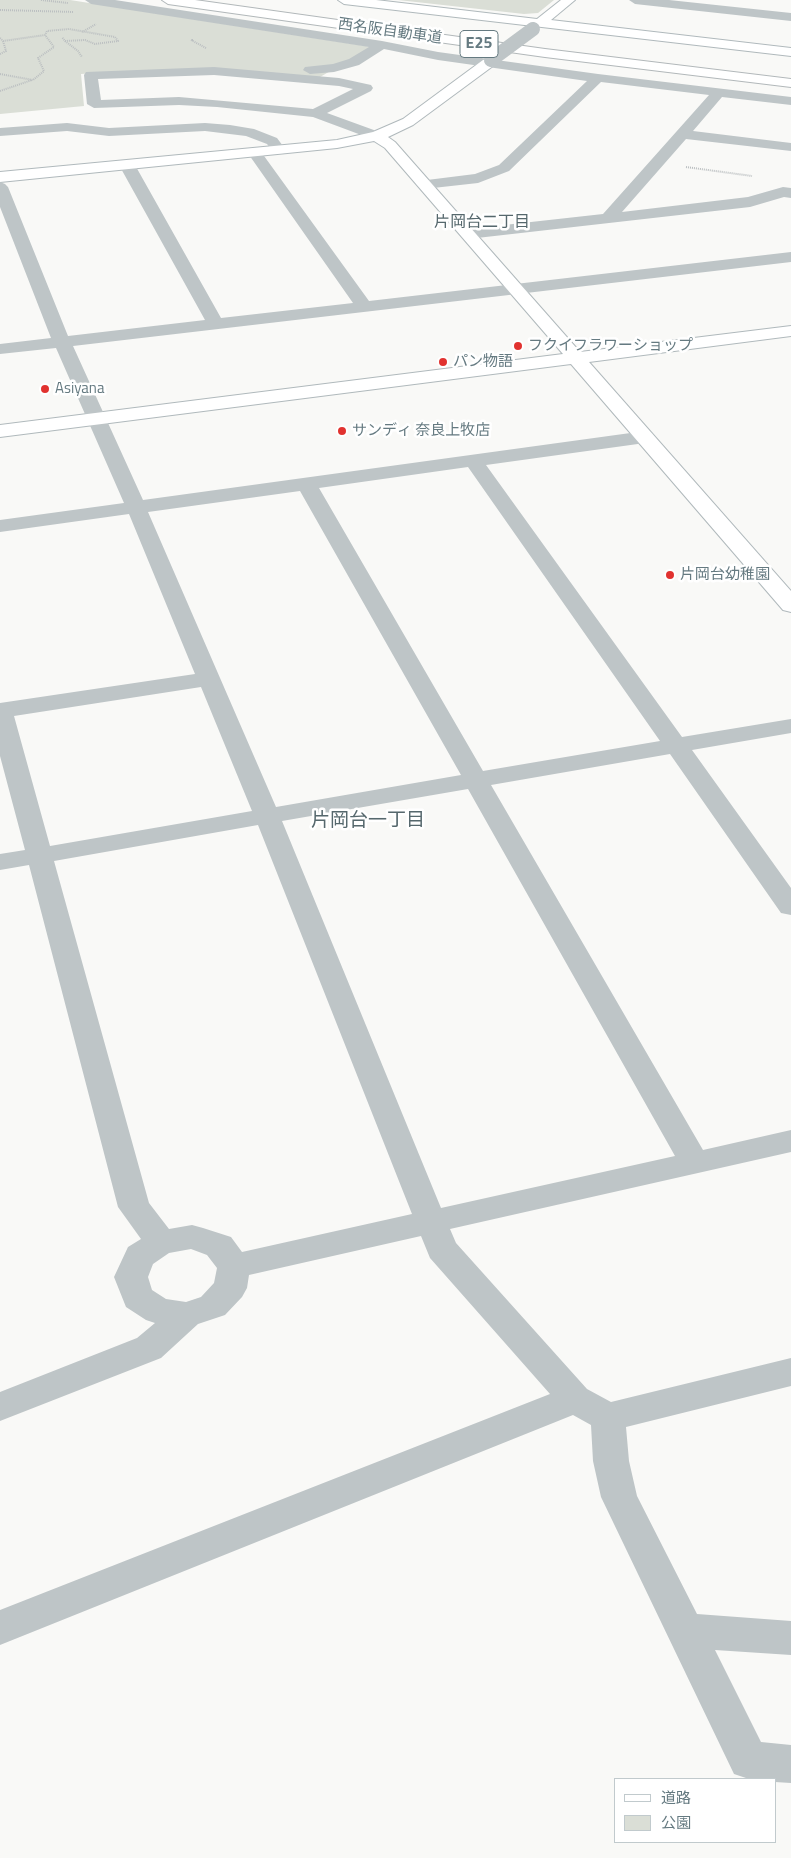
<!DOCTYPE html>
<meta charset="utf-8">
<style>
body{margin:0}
#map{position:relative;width:791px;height:1858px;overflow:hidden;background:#f9f9f7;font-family:"Titillium Web","Noto Sans JP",sans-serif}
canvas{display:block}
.legend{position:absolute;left:614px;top:1778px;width:162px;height:65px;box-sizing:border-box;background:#fff;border:1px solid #c1cacd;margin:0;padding:6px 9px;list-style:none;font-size:15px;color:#657a81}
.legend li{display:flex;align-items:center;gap:10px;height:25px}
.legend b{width:25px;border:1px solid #c1cacd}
</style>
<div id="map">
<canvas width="791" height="1858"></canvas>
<ul class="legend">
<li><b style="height:6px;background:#fff"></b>道路</li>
<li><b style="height:14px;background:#daded6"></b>公園</li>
</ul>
</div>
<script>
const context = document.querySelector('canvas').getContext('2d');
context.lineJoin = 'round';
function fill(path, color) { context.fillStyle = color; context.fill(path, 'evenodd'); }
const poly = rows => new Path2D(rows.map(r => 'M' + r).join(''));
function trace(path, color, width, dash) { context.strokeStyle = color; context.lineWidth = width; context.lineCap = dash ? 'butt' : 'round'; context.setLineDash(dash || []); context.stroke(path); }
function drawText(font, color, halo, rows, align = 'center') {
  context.font = font + ' "Titillium Web","Noto Sans JP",sans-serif'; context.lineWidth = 5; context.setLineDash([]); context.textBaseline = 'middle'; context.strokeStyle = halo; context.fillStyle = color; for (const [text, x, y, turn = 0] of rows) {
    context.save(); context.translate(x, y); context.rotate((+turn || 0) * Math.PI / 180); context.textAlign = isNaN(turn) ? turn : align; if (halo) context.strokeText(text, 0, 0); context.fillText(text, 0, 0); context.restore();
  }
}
const green = poly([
 [0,0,70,0,372,47,320,77,153,70,81,74,84,106,0,114],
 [398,0,554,0,538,13,524,14]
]);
const path = poly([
 [41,0,68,3],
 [0,10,74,12],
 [82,32,96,24],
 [0,38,3,41,45,35,47,31,69,29,115,37,118,41,95,44,85,40,65,41,62,37],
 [193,40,191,40,206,48],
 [65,41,78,51,82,57],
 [0,54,6,51,3,41],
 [0,74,33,80,44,71,38,58,54,47,45,35],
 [0,91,32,80],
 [686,167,752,176]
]);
const street = poly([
 [85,0,115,0,382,41,438,52,598,74,791,97,791,105,722,97,693,131,791,143,791,151,686,139,622,212,748,197,783,187,791,188,791,198,784,197,750,207,468,239,462,237,460,234,462,231,468,229,603,214,709,95,601,82,509,171,478,183,424,189,419,187,416,184,419,181,475,174,499,165,587,81,438,60,384,49,359,65,334,72,310,74,303,70,305,67,333,64,349,59,369,47,91,4,85,0],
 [629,0,669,0,791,13,791,21,635,4,629,0],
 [214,67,339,78,371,85,373,88,371,91,327,113,382,133,384,136,382,139,377,140,372,139,313,117,217,107,179,105,94,108,87,104,84,75,86,72,214,67],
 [214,75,339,86,353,89,313,109,179,97,101,100,98,79,214,75],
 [67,123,109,128,205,123,230,125,254,129,277,138,286,150,284,153,279,154,274,153,267,144,246,136,205,131,109,136,67,131,0,136,0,128,67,123],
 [254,148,259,149,369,301,791,252,791,262,73,346,143,500,645,431,652,433,655,437,652,441,645,443,486,465,682,737,791,719,791,733,692,750,791,888,791,915,781,913,670,754,491,785,703,1150,791,1130,791,1152,450,1229,456,1243,587,1389,611,1402,791,1358,791,1386,626,1427,629,1461,637,1496,697,1614,791,1621,791,1655,715,1650,761,1742,791,1745,791,1783,775,1782,775,1779,749,1779,734,1774,601,1497,593,1461,591,1425,573,1415,0,1645,0,1610,550,1394,430,1258,421,1236,249,1275,247,1288,242,1297,225,1315,198,1324,161,1358,0,1421,0,1392,137,1338,155,1323,146,1320,126,1307,114,1277,128,1247,141,1239,118,1207,29,865,0,870,0,854,25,850,0,756,0,703,195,674,129,514,0,532,0,520,124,503,56,348,0,354,0,344,51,338,0,207,0,182,5,184,8,187,68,336,205,320,119,165,122,162,127,160,132,162,135,165,221,318,353,303,247,152,249,149,254,148],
 [468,467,660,741,483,771,319,488,468,467],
 [300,491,461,775,276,807,148,512,300,491],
 [201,687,252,811,50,846,14,716,201,687],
 [468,789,675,1156,441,1208,282,821,468,789],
 [258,825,412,1214,242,1252,231,1237,203,1228,192,1225,169,1229,149,1203,54,861,258,825],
 [191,1249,207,1255,217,1268,214,1283,201,1297,186,1302,166,1299,152,1290,148,1277,153,1264,169,1253,191,1249]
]);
const secondary = poly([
 [338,0,376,0,537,19,561,0,575,0,551,20,791,48,791,56,344,4,338,0],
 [488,59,493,60,495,63,493,66,413,125,388,137,395,142,580,352,791,326,791,336,589,362,791,591,791,612,783,610,571,364,0,437,0,425,563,354,385,148,374,141,337,148,0,182,0,172,337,140,373,132,403,119,483,60,488,59]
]);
const highway = poly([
 [162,0,195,0,545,49,791,79,791,87,545,57,168,4,162,0]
]);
const streetBridge = poly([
 [491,60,533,29]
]);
const markers = [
 [518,346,5,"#e1322f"],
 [443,362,5,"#e1322f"],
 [45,389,5,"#e1322f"],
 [342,431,5,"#e1322f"],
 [670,575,5,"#e1322f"]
];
const farStreetnames = [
 ["西名阪自動車道",390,32,8]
];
const farPoinames = [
 ["フクイフラワーショップ",528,346],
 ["パン物語",453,362],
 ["Asiyana",55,389],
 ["サンディ 奈良上牧店",352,431],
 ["片岡台幼稚園",680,575]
];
const shields = [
 [479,44,38]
];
const shieldNames = [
 ["E25",479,44]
];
const farNeighbourhoodnames = [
 ["片岡台二丁目",482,223]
];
const neighbourhoodNames = [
 ["片岡台一丁目",368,821]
];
fill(green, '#daded6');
trace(secondary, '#b0b9bc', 2);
trace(highway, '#b2b8ba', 2);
trace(path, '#bbbfc1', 2, [1, 1]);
fill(street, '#bec5c7');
fill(secondary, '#fff');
fill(highway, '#fff');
trace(streetBridge, '#bec5c7', 14);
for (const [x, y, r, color] of markers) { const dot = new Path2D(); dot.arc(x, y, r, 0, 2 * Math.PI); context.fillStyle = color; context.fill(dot); trace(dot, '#fff', 2); }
drawText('15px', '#657a81', '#fff', farStreetnames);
drawText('15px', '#657a81', '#fff', farPoinames, 'left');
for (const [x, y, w] of shields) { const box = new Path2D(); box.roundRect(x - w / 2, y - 13.5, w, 27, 4); context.fillStyle = '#fff'; context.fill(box); trace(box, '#657a81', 1); }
drawText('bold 16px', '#657a81', null, shieldNames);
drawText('16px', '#56686d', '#fff', farNeighbourhoodnames);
drawText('19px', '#56686d', '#fff', neighbourhoodNames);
</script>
